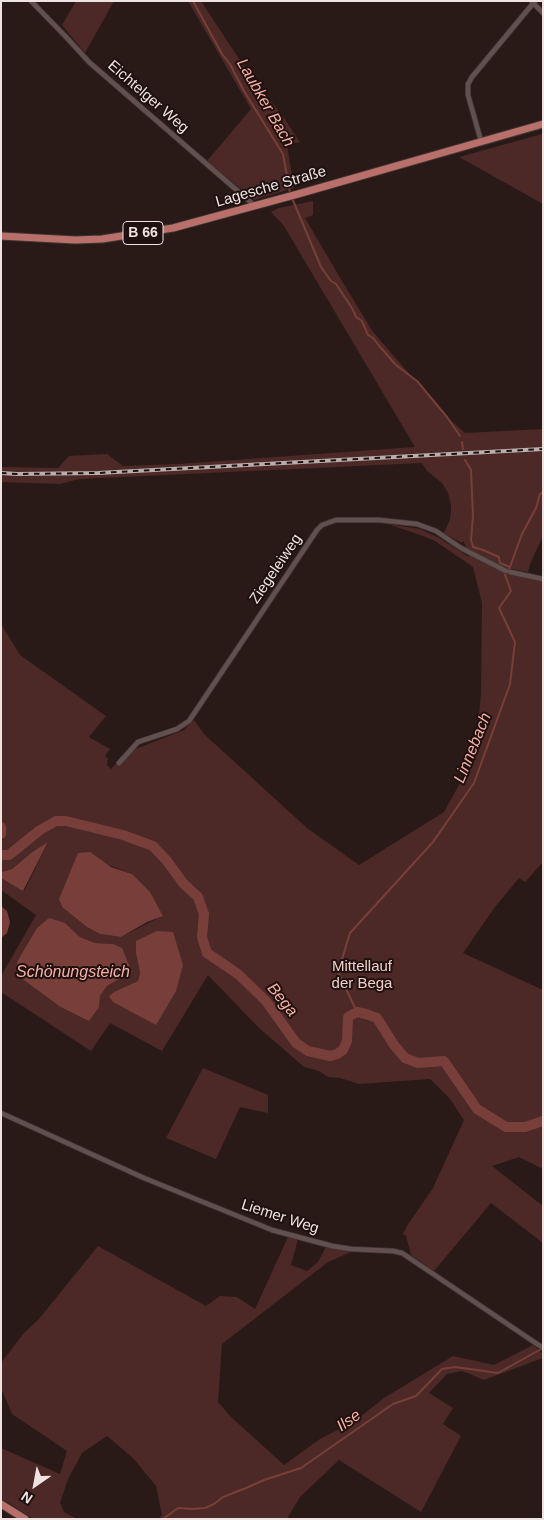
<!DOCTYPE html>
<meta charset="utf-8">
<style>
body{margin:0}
#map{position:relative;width:544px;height:1520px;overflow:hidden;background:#291a18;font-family:Helvetica,sans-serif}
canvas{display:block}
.frame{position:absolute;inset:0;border:2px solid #eee3e1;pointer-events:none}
.north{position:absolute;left:10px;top:1460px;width:50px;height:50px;-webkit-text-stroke:4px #1f110f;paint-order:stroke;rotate:213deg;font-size:14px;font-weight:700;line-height:20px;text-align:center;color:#eee3e1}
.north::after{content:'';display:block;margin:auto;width:18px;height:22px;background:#eee3e1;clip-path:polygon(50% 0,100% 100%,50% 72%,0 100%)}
</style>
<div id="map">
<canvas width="544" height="1520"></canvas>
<div class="frame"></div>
<div class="north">N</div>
</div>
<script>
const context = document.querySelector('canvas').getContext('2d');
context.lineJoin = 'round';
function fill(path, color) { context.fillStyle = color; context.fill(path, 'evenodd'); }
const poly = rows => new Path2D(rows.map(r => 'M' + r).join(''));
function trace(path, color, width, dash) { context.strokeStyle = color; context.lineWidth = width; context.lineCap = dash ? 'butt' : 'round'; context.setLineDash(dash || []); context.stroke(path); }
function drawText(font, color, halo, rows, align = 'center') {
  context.font = font + ' Helvetica,sans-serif'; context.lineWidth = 4; context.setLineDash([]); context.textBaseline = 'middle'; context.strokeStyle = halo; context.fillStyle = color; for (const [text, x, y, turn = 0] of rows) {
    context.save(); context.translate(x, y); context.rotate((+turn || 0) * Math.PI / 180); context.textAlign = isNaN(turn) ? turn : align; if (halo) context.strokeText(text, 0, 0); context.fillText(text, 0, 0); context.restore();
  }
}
const green = poly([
 [76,1,114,1,85,53,62,25],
 [188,1,201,1,243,65,284,118,300,142,287,145,294,188,254,200,207,161,251,109],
 [542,134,543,204,459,157],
 [313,201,313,215,305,218,339,276,373,332,444,414,465,433,543,429,543,536,530,564,528,572,512,569,510,575,543,581,543,862,525,882,519,878,495,907,463,953,543,990,543,1169,519,1157,492,1166,543,1206,543,1243,491,1203,434,1271,411,1255,406,1236,403,1234,407,1226,433,1188,464,1120,450,1099,430,1079,359,1084,340,1078,328,1077,319,1071,304,1067,258,1027,208,975,162,1051,110,1023,91,1051,1,992,1,976,36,915,1,890,1,878,24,891,48,843,33,851,12,869,1,872,1,624,20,655,106,716,89,737,110,749,105,756,108,759,107,765,111,769,122,757,125,760,133,750,184,730,194,720,204,734,307,828,359,865,444,812,475,756,481,694,482,603,473,567,435,541,420,535,388,524,420,529,439,538,469,557,464,542,460,542,444,533,450,519,451,512,451,505,448,493,442,483,427,471,422,463,79,479,60,484,1,482,1,467,58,468,69,456,107,454,123,466,179,464,415,447,284,226,271,212,279,208],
 [78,853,132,874,162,916,121,937,100,934,87,927,63,908,70,875],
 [65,923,80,937,95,943,113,944,124,977,107,986,100,996,99,1007,59,1006,17,975],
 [136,953,156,1025,114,992,138,981,140,973],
 [203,1068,268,1095,268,1113,240,1107,216,1159,166,1138],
 [288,1237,298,1239,291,1265,307,1271,318,1262,326,1247,351,1252,328,1262,222,1344,218,1402,231,1417,284,1465,320,1439,355,1421,384,1398,453,1356,494,1365,533,1345,543,1354,543,1358,484,1380,462,1371,447,1374,429,1393,453,1408,443,1424,461,1436,421,1512,339,1460,300,1497,287,1519,159,1519,162,1515,156,1486,133,1458,107,1436,82,1453,68,1479,60,1503,64,1512,77,1519,33,1519,1,1498,1,1448,60,1474,67,1451,12,1414,1,1388,1,1363,23,1334,39,1319,98,1246,206,1306,220,1296,237,1297,255,1309]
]);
const water = poly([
 [48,842,23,891,1,878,1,872,12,869,32,852],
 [90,852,111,867,132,874,150,892,163,916,147,922,121,937,100,934,87,927,63,908,59,899,78,853],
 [1,906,7,911,10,922,7,933,1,938],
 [49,918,65,923,80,937,95,943,113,944,122,948,132,972,107,986,100,996,99,1007,89,1021,59,1006,17,975,17,962,37,928],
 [157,931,173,932,183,965,176,991,156,1025,113,1002,109,996,114,992,138,981,140,973,136,953,136,941]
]);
const stream = poly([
 [193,1,222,54,230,64,244,91,283,154,290,193],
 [292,198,321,267,331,281,336,284,352,308,356,317,362,321,368,335,373,338,381,348,396,365,417,381,447,417,460,436],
 [462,442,463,449],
 [465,460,471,470,473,516,471,540,473,547,483,550,499,557,500,563,510,567],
 [357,1012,338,972,350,933,433,842,474,783,510,684,515,642,499,608,511,591,505,575,510,567,522,534,536,508,540,494,543,492],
 [163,1519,178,1508,193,1509,205,1508,214,1504,223,1497,246,1488,264,1480,301,1468,393,1404,416,1396,442,1369,455,1367,498,1373,543,1348]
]);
const river = poly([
 [1,827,1,834],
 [1,855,9,855,40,830,56,821,66,821,123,835,153,846,167,861,183,883,198,897,204,914,202,937,207,953,238,974,266,1001,296,1043,308,1051,330,1056,337,1054,343,1050,347,1041,348,1017,357,1012,366,1014,377,1018,394,1045,405,1058,418,1063,444,1061,477,1109,506,1127,525,1127,543,1121]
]);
const minor = poly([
 [31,1,67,38,89,62,255,206],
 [532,2,543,13],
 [481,141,468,95,468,84,472,77,535,1],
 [510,572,543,579],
 [119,763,138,742,177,729,189,721,317,530,322,525,336,520,379,520,417,524,436,531,461,548,506,571],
 [1,1113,144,1178,272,1230,332,1246,351,1249,393,1251,402,1253,543,1348]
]);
const primary = poly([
 [1,236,75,240,102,239,173,228,298,194,543,124],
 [1,1504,25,1519]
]);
const rail = poly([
 [1,473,17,474,98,473,543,449]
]);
const shields = [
 [143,233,40]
];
const shieldNames = [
 ["B 66",143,233]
];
const streetNames = [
 ["Eichtelger Weg",148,97,41],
 ["Lagesche Straße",271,187,-16],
 ["Ziegeleiweg",276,569,-56],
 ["Liemer Weg",280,1217,18]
];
const parkNames = [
 ["Mittellauf",362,967],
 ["der Bega",362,984]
];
const waterNames = [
 ["Laubker Bach",265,103,60],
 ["Linnebach",473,748,-68],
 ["Schönungsteich",73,973],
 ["Bega",282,1000,51],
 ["Ilse",349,1421,-35]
];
fill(green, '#4c2926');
fill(water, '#783f3a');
trace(stream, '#783f3a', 2);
trace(river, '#783f3a', 10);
trace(minor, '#423635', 6);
trace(primary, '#423635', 9);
trace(minor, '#61504e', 4.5);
trace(primary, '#b9706a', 7);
trace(rail, '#baaeac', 4);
trace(rail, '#1f110f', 2, [5.5]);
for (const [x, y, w] of shields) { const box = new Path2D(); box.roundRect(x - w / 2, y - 11.5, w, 23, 4); context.fillStyle = '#1f110f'; context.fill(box); trace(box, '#eee3e1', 1); }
drawText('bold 14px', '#eee3e1', null, shieldNames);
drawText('15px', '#eee3e1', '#1f110f', streetNames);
drawText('15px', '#f3cdc8', '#1f110f', parkNames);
drawText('italic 16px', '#f8afa6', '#1f110f', waterNames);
</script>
